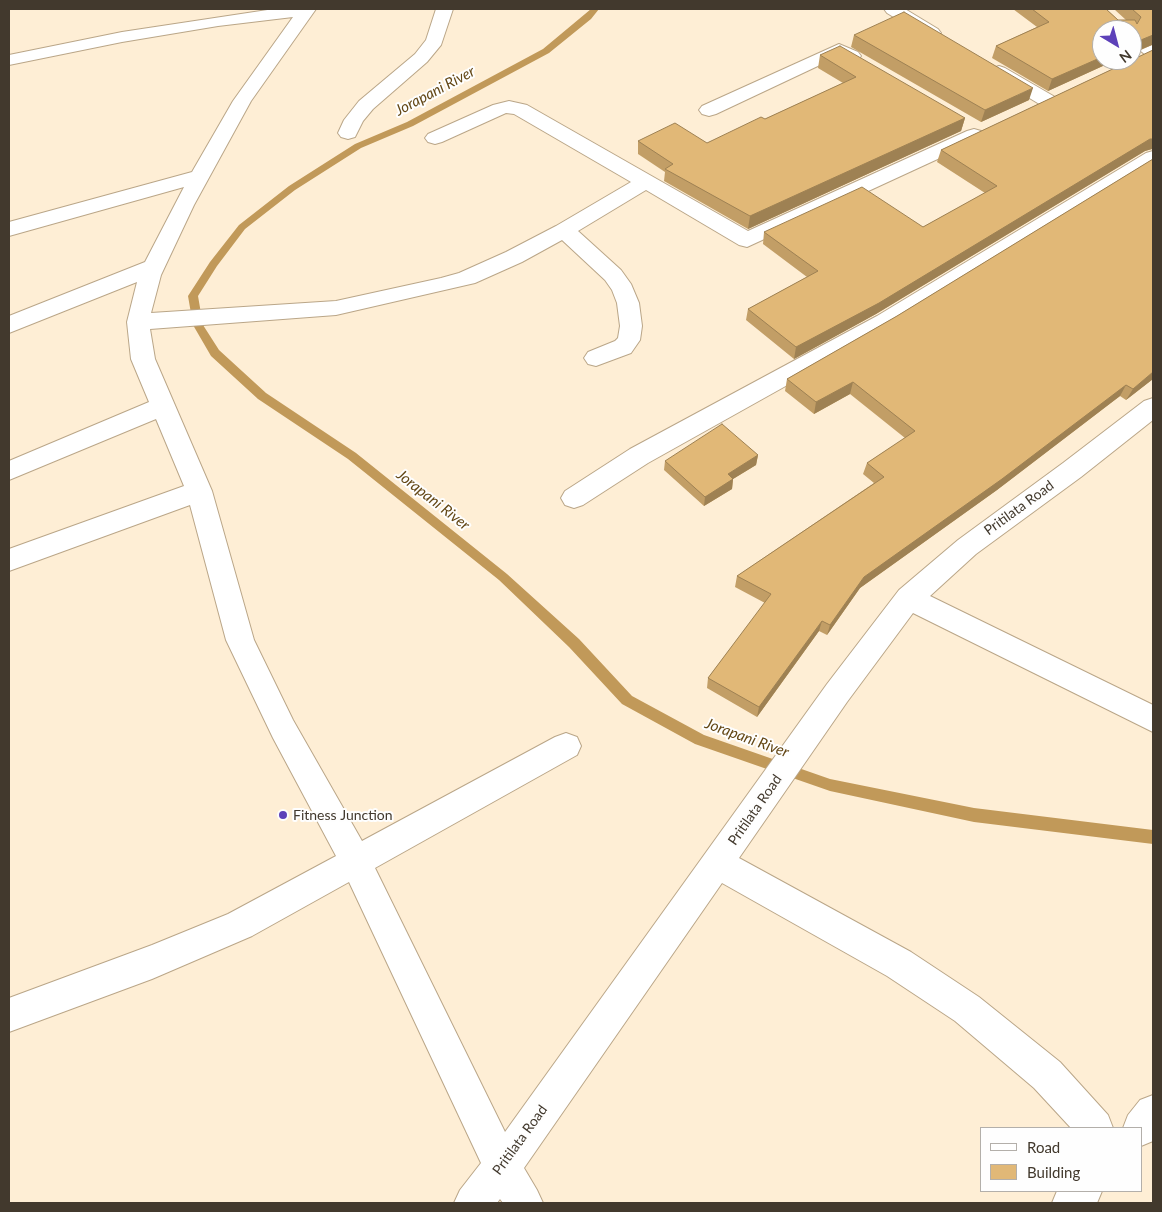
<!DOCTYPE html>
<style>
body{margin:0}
#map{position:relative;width:1162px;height:1212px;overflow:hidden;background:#feeed5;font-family:Lato,sans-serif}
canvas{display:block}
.frame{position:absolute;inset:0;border:10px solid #42392d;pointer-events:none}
.legend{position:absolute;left:980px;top:1127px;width:162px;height:65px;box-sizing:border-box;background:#fefefe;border:1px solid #b3afaa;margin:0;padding:6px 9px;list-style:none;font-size:15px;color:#42392d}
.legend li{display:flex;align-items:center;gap:10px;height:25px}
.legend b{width:25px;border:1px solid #b3afaa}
.north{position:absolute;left:1092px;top:20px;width:50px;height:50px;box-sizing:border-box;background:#fefefe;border:1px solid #b3afaa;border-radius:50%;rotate:143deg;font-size:14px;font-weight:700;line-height:20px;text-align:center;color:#42392d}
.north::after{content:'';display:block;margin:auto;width:18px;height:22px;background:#5d41b9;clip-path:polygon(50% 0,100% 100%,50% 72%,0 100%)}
</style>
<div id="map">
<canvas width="1162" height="1212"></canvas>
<div class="frame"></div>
<ul class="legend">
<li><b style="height:6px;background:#fff"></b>Road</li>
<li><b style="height:14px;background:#e1b877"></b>Building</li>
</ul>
<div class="north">N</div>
</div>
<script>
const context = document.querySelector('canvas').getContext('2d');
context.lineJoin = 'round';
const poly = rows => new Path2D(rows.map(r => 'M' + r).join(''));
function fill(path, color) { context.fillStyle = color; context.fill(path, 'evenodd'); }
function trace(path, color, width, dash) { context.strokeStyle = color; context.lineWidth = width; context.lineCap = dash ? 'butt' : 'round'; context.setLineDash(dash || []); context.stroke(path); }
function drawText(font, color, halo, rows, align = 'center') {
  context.font = font + ' Lato,sans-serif'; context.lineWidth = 4; context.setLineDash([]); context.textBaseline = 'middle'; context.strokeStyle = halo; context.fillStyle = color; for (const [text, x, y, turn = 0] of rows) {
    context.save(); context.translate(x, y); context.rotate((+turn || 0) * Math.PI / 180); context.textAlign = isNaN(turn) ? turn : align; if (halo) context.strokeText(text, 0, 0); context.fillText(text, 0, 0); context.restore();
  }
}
const stream = poly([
 [591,9,599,9,591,19,549,53,413,126,361,148,295,190,245,229,217,266,198,296,203,325,219,350,266,393,356,453,507,574,579,639,632,696,704,735,830,779,974,808,1153,830,1153,844,974,822,830,791,695,744,622,704,569,647,499,580,348,459,258,399,211,356,193,325,188,296,210,262,239,225,289,186,355,144,407,122,543,49,591,9]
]);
const minor = poly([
 [274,9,316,9,251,101,194,205,161,275,151,313,336,301,441,278,459,273,506,252,556,226,631,182,514,114,506,113,442,142,435,144,428,142,425,138,428,134,493,105,509,101,527,105,748,231,967,131,974,129,981,131,984,135,981,139,747,247,739,245,646,190,578,231,621,270,631,284,639,303,642,326,640,340,631,353,596,366,588,364,584,358,588,352,615,341,618,338,620,326,617,303,612,290,605,280,562,240,522,262,475,283,336,315,150,329,155,359,212,491,254,640,293,720,362,841,555,737,566,733,577,737,581,746,577,755,375,868,505,1132,827,684,899,590,958,540,1063,463,1144,401,1153,398,1153,420,1081,477,976,554,930,596,1153,705,1153,732,913,613,847,702,739,858,911,952,979,997,1060,1062,1108,1115,1113,1128,1071,1128,1034,1088,955,1021,887,976,722,883,524,1168,537,1190,543,1203,503,1203,500,1199,497,1203,454,1203,460,1190,481,1163,349,882,252,936,152,979,9,1032,9,998,152,945,228,914,336,856,273,738,226,640,190,505,9,571,9,549,184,486,156,419,9,480,9,461,149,402,131,359,127,322,137,282,9,333,9,316,145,262,184,187,9,236,9,222,192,172,233,101,293,17,218,26,122,42,9,65,9,55,122,32,274,9],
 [436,9,453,9,441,45,427,62,373,109,363,121,355,137,348,139,341,137,338,133,344,120,359,101,415,54,426,40,436,9],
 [884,9,905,9,938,29,941,33,938,37,932,38,926,37,887,13,884,9],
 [1131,30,1132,30,1138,31,1153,43,1153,57,1147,56,1132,44,1131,30],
 [839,44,858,52,861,56,858,60,852,61,839,56,716,114,709,116,702,114,699,110,702,106,839,44],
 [999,66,1005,68,1055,97,1057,101,1055,105,1048,107,1041,105,993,76,990,72,993,68,999,66],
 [1153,151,1153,165,893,326,648,463,583,505,574,508,565,505,561,498,565,491,630,449,877,316,1146,153,1153,151],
 [1153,1095,1153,1141,1141,1146,1141,1128,1123,1128,1128,1115,1140,1100,1153,1095],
 [1057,1191,1102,1191,1097,1203,1052,1203,1057,1191]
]);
const wall = poly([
 [1013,9,1106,9,1118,20,1126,20,1114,9,1153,9,1153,46,1152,45,1132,54,1132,30,1102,60,1116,60,1048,91,992,58,996,46,1037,27],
 [854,35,1029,100,981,122,851,47],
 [1153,50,1153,150,1152,149,1145,151,876,314,794,359,746,320,748,309,807,277,763,244,764,232,923,227,985,193,937,162,941,150],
 [820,55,965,118,961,131,748,229,664,181,665,172,638,154,638,141,707,143,765,119,843,83,818,68],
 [1153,159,1153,379,1126,400,1120,396,997,490,860,588,827,635,819,631,757,717,707,688,708,678,765,603,735,587,737,576,874,483,863,474,867,463,905,438,850,394,814,414,785,391,787,379,897,316],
 [758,455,756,465,733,479,732,489,704,506,664,470,665,461]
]);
const shadedWall = poly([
 [1153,35,1153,43,1152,45,1132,53,1136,42],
 [1102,57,1102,60,1116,60,1048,91,1052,79],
 [1033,88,1029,100,981,122,985,110],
 [965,118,961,131,748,229,750,216],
 [1150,139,1153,139,1153,148,1152,149,1145,151,876,314,794,359,796,347],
 [1153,372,1153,379,1126,400,1133,389],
 [853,382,850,394,814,414,816,402],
 [1126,385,1120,396,997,490,860,588,827,635,830,625,864,577],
 [758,455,756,465,733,479,732,489,704,506,705,497,728,474],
 [822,621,819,631,757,717,759,707]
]);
const building = poly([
 [1032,9,1106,9,1118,20,1135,20,1137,24,1141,17,1132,9,1153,9,1153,35,1136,42,1135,46,1132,46,1132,30,1102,30,1102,57,1052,79,996,46,1049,22,1032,9],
 [904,12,1033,88,985,110,854,35,904,12],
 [840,46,965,118,750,216,665,169,673,164,638,141,675,123,707,143,761,117,765,119,856,77,820,55,840,46],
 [1153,50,1153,139,1150,139,879,303,796,347,748,309,818,271,764,232,862,187,923,227,997,186,941,150,1153,50],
 [1153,159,1153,372,1133,389,1126,385,1002,479,864,577,830,625,822,621,759,707,708,678,771,594,737,576,884,477,867,463,915,431,853,382,816,402,787,379,897,316,1153,159],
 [722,424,758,455,728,474,733,479,705,497,665,461,722,424]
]);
const markers = [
 [283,815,5,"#5d41b9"]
];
const streetNames = [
 ["Pritilata Road",1019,508,-36],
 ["Pritilata Road",755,810,-55],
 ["Pritilata Road",520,1140,-54]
];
const poiNames = [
 ["Fitness Junction",293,815]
];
const waterNames = [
 ["Jorapani River",435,91,-28],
 ["Jorapani River",433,500,38],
 ["Jorapani River",747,738,20]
];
fill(stream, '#c19959');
trace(minor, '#baa688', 2);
fill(minor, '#fff');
fill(wall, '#c29e66');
fill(shadedWall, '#9e8153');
fill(building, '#e1b877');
trace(building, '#9e8153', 1);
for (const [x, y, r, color] of markers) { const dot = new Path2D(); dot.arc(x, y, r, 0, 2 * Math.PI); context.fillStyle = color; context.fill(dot); trace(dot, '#fefefe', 2); }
drawText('14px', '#42392d', '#fefefe', streetNames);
drawText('14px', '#42392d', '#fefefe', poiNames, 'left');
drawText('italic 15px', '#634715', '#fefefe', waterNames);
</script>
